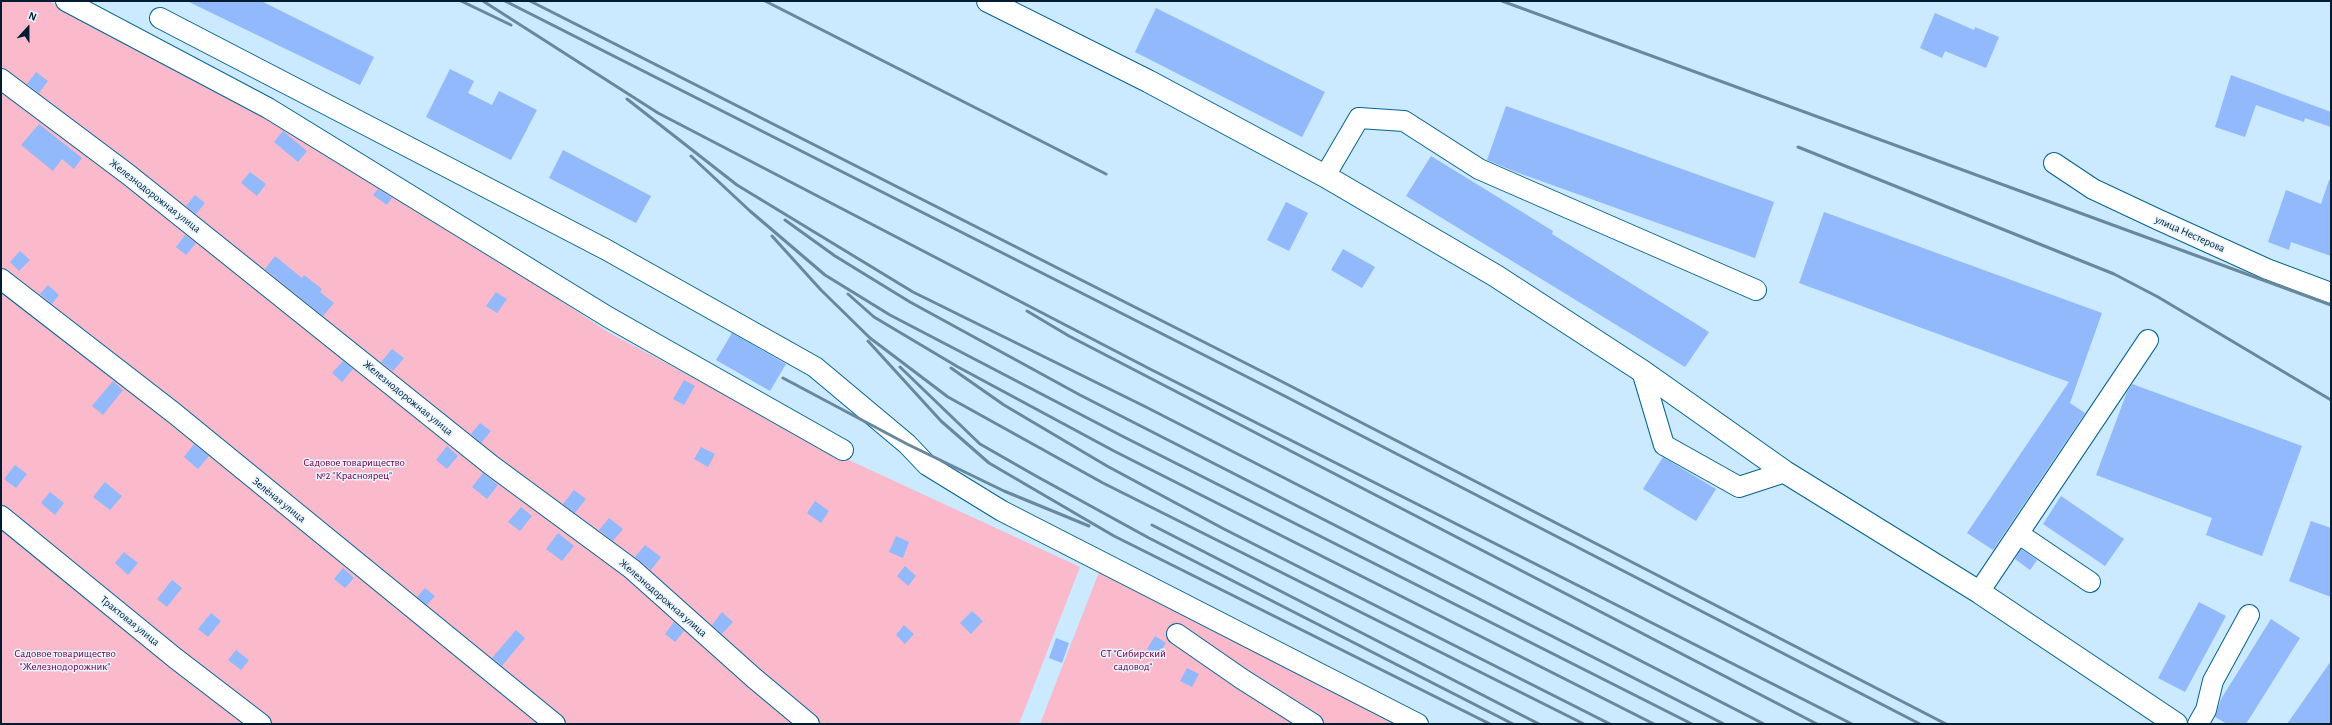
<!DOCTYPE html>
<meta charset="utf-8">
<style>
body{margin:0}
#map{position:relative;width:2332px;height:725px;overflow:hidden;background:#cbe9ff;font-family:"Alegreya Sans",sans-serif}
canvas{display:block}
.frame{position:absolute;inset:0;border:2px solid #001c30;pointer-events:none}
.north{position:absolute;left:8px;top:8px;width:40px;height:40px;-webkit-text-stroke:3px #e5f4ff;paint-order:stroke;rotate:21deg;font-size:11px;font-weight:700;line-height:16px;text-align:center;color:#001c30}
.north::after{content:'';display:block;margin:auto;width:14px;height:18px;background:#001c30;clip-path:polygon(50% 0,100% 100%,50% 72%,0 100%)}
</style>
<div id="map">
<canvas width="2332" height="725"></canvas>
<div class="frame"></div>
<div class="north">N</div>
</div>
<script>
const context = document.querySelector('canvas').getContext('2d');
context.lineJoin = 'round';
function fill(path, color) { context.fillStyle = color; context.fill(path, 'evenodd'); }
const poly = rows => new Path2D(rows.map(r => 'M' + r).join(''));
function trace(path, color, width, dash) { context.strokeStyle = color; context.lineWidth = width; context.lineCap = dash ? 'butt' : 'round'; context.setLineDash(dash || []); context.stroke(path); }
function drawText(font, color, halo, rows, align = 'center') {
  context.font = font + ' "Alegreya Sans",sans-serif'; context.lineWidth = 3; context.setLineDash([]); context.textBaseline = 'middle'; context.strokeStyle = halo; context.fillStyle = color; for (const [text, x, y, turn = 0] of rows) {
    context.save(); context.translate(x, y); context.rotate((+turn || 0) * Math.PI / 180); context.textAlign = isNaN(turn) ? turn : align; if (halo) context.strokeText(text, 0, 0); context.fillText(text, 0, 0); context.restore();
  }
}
const green = poly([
 [1,1,49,1,280,121,427,212,608,332,836,454,1080,567,1019,724,268,724,1,507],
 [1,525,244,724,1,724],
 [1099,572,1395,724,1040,724]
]);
const building = poly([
 [187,1,261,1,374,57,360,85],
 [1156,8,1325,92,1302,137,1135,52],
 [1935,13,1974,30,1975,27,1999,37,1986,68,1945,51,1942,58,1920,48],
 [450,69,474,81,468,93,492,105,499,91,537,110,511,160,426,117],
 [36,72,48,81,39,93,27,84],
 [2231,75,2331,112,2331,127,2305,118,2304,122,2256,105,2245,137,2215,127],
 [1506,106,1774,202,1755,258,1516,172,1487,160],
 [39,124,82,158,74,169,62,159,53,171,21,145],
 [283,131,307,151,298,162,274,142],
 [563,150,651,196,636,223,549,178],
 [1431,156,1553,231,1552,234,1709,332,1685,367,1406,196],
 [250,172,266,184,257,196,241,183],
 [2329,180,2331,181,2331,256,2291,242,2289,250,2268,242,2286,190,2321,204],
 [378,189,392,198,387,205,373,195],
 [195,195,205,203,196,214,186,206],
 [1286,202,1308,213,1289,251,1267,240],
 [1824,212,2102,313,2070,403,2085,413,1993,550,1967,533,2069,382,1799,283],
 [185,235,196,243,186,255,176,247],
 [1343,249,1375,267,1362,288,1331,270],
 [20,251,30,260,19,271,10,262],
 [275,256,302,278,304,275,322,289,320,292,334,303,323,316,265,269],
 [48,285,59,295,52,304,40,294],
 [496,292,507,299,497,313,486,306],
 [732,333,786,364,770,391,716,360],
 [392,349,404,358,393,371,381,362],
 [343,361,353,369,342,382,332,373],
 [684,380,695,386,684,405,673,399],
 [113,381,123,390,103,415,92,406],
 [2132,384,2302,446,2262,556,2206,535,2212,518,2096,475,2127,392],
 [480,423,491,431,481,443,471,434],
 [194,444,209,456,198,469,184,457],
 [447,446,458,456,447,469,436,460],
 [701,447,715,454,708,467,694,459],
 [1663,457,1716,489,1696,521,1643,489],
 [15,465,27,474,16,488,4,479],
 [483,473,498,485,487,499,472,487],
 [105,482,122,496,110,510,93,497],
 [574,490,586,499,575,513,563,504],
 [50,492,64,503,55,515,41,503],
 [2061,496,2124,539,2105,566,2043,524],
 [815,501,829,511,821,523,807,513],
 [521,507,532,516,520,531,508,522],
 [609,518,623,529,613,541,599,530],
 [2311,521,2331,528,2331,597,2289,581],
 [558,533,574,546,562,561,546,549],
 [896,536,909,542,903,558,889,552],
 [645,545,661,557,651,570,635,557],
 [2021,549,2037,560,2030,570,2015,559],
 [124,552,138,563,128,575,115,563],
 [905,566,916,576,908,586,897,576],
 [343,568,354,578,345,588,334,579],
 [172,580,182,588,167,607,157,599],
 [425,588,435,596,427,605,417,597],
 [2199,602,2226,616,2185,692,2158,678],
 [972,611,983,621,971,634,960,623],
 [722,612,733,622,722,634,712,625],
 [211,613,221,621,208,637,198,629],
 [2271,619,2300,638,2246,724,2227,724,2215,717,2221,699],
 [674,622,684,631,675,642,665,634],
 [904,625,914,634,905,644,896,635],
 [516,630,525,638,502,666,492,658],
 [1155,636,1166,643,1158,656,1147,649],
 [1056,638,1069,643,1062,663,1049,658],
 [236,650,249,660,241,670,228,660],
 [2331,661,2331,724,2287,724],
 [1187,668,1199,674,1192,687,1180,681]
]);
const minor = poly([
 [66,1,268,108,608,317,843,450],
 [160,18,605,249,815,367,907,444,927,465,1002,511,1418,724],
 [1,79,129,175,491,465,632,569,754,678,809,724],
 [2054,163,2093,189,2159,220,2267,269,2331,293],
 [1325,176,1359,118,1404,121,1479,169,1756,290],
 [1,279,174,413,555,724],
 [1642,371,1664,445,1739,487,1785,472],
 [1,516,175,658,261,724],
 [2019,534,2090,582],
 [1979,592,2148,340],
 [1177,634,1242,679,1313,724],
 [2198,724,2206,710,2213,681,2249,615]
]);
const highway = poly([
 [988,1,1148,81,1325,176,1496,276,1642,371,1785,472,1979,592,2176,724]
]);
const rail = poly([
 [461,1,511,25],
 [483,1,658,113,1150,369,1852,724],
 [505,1,1271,389,1920,724],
 [530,1,1273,377,1946,724],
 [765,1,1106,174],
 [1502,1,2331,305],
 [627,99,737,185,913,292,1146,407,1764,724],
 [1798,147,2114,274,2158,297,2331,400],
 [691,156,750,211,825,275,890,315,1122,436,1692,724],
 [785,220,835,256,910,302,1080,395,1724,724],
 [772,236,821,290,870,338,948,397,1103,483,1584,724],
 [848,294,874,317,958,367,1114,451,1654,724],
 [1027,311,1069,336,1817,724],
 [868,341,941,421,989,463,1114,536,1490,724],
 [900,367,980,444,1036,476,1149,538,1513,724],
 [951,368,1004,405,1107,466,1224,529,1610,724],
 [783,378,907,444,1004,491,1089,526],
 [1152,525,1539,724]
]);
const streetNames = [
 ["Железнодорожная улица",155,196,38],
 ["улица Нестерова",2190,234,24],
 ["Железнодорожная улица",408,398,39],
 ["Зелёная улица",279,500,39],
 ["Железнодорожная улица",663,598,41],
 ["Трактовая улица",130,621,39]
];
const parkNames = [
 ["Садовое товарищество",354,463],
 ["№2 \"Красноярец\"",354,476],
 ["Садовое товарищество",65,654],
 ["\"Железнодорожник\"",65,667],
 ["СТ \"Сибирский",1133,654],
 ["садовод\"",1133,667]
];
fill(green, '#fbb9cc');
fill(building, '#91b9fb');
trace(minor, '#036393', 22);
trace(highway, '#036393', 24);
trace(minor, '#fff', 20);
trace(highway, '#fff', 22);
trace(rail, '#6a879c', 3);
drawText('11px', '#001c30', '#e5f4ff', streetNames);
drawText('11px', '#840143', '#e5f4ff', parkNames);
</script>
